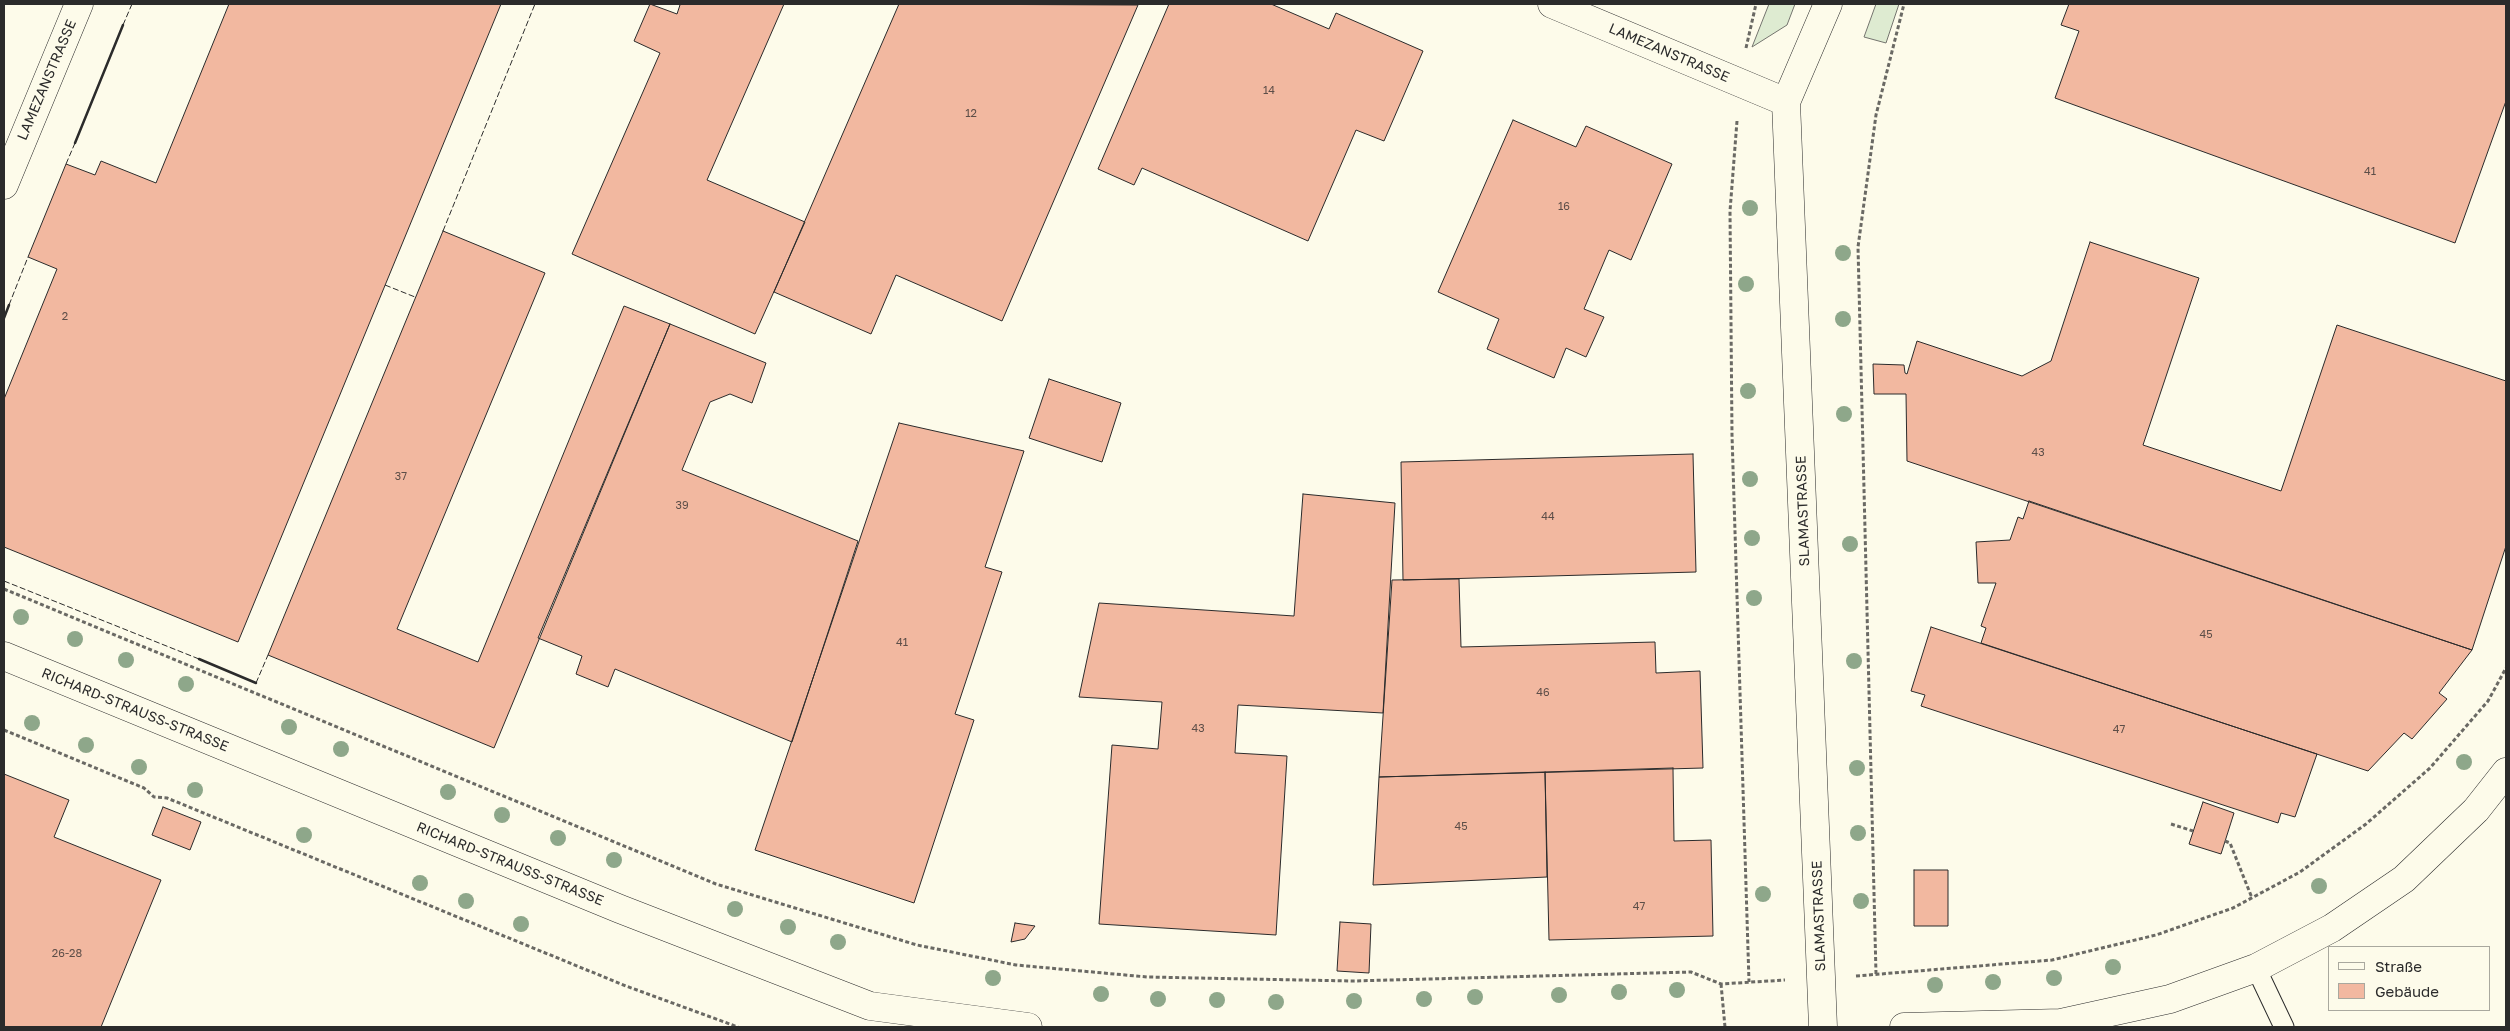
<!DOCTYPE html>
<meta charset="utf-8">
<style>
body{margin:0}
#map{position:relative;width:2510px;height:1031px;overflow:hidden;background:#fdfbea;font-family:"Golos Text",sans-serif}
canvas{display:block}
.frame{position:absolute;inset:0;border:5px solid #2b2b2b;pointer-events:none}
.legend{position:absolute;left:2328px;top:946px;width:162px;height:65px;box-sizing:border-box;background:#fdfbea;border:1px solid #a9a89e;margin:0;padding:6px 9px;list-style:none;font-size:15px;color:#2b2b2b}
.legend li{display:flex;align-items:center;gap:10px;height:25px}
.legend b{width:25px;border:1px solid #a9a89e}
</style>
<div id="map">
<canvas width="2510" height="1031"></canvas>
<div class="frame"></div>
<ul class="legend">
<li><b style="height:6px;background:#fdfbea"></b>Straße</li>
<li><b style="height:14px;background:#f2b8a0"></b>Gebäude</li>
</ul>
</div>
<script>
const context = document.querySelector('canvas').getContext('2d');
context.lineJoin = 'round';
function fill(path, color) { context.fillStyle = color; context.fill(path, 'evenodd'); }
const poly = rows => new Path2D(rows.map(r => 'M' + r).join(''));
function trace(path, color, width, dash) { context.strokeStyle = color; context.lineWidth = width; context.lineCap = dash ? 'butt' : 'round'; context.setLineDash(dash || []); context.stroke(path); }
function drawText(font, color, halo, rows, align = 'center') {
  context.font = font + ' "Golos Text",sans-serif'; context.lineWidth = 4; context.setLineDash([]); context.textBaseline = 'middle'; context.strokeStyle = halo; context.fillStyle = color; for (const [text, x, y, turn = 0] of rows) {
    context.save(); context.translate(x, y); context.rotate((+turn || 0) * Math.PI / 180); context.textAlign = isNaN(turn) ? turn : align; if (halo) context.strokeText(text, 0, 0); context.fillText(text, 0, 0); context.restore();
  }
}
const green = poly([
 [1769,4,1795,4,1787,25,1752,47,1769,4],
 [1876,4,1899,4,1886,43,1864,37,1876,4]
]);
const building = poly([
 [229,4,501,4,238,642,4,547,4,399,57,269,28,257,66,164,95,175,101,161,156,183,229,4],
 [650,4,677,14,680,5,677,4,784,4,707,180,805,222,755,334,572,254,660,53,634,41,650,4],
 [899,4,1138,5,1002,321,896,275,871,334,774,292,899,4],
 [1169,4,1271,4,1329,29,1336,13,1423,51,1384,141,1356,130,1308,241,1142,168,1134,185,1098,169,1169,4],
 [2069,4,2506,4,2506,101,2455,243,2055,98,2079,31,2061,25,2069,4],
 [1513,120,1576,147,1586,126,1672,164,1631,260,1609,250,1584,309,1604,317,1586,357,1566,348,1554,378,1487,349,1499,319,1438,292,1513,120],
 [443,231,545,273,397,629,478,662,624,306,670,324,494,748,268,655,443,231],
 [2090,242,2199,278,2143,445,2281,491,2337,325,2506,381,2506,546,2472,650,1907,461,1906,394,1874,394,1873,364,1904,365,1905,373,1907,374,1917,341,2022,376,2051,361,2090,242],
 [670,324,766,363,752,403,730,394,710,402,682,470,858,541,792,742,615,669,608,687,576,674,582,656,538,638,670,324],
 [1049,379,1121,403,1102,462,1029,438,1049,379],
 [899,423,1024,451,985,567,1002,572,955,714,974,720,914,903,755,850,899,423],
 [1693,454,1696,572,1403,580,1401,462,1693,454],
 [1303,494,1395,503,1383,713,1238,705,1235,753,1287,756,1276,935,1099,924,1112,745,1158,749,1162,702,1079,697,1099,603,1294,616,1303,494],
 [2029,501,2472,650,2439,693,2447,699,2412,739,2404,733,2368,771,1981,643,1986,628,1981,626,1996,583,1978,583,1976,542,2010,540,2018,517,2023,519,2029,501],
 [1459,579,1461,647,1655,642,1656,673,1700,671,1703,768,1379,777,1392,580,1459,579],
 [1931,627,2317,754,2295,817,2281,813,2278,823,1921,706,1925,695,1911,691,1931,627],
 [1673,768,1674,841,1711,840,1713,936,1549,940,1545,772,1673,768],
 [1545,772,1547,877,1373,885,1379,777,1545,772],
 [4,774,69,800,54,837,161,880,101,1027,4,1027,4,774],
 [2203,802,2234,813,2221,854,2189,844,2203,802],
 [163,807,201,822,190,850,152,835,163,807],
 [1914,870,1948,870,1948,926,1914,926,1914,870],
 [1340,922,1371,924,1369,973,1337,971,1340,922],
 [1015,923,1035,926,1025,939,1011,942,1015,923]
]);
const path = poly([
 [1746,48,1756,4],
 [1737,121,1730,211,1732,435,1749,982],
 [4,589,716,884,917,945,1016,965,1147,977,1353,981,1691,972,1721,984,1785,980],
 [4,730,144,788,154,797,167,798,626,986,738,1027],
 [2171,824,2193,831],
 [2225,841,2230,843,2252,898],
 [1876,974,1858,247,1876,115,1904,4],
 [1856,976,2052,960,2156,935,2233,908,2300,872,2366,824,2430,768,2488,701,2506,668],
 [1721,984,1725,1027]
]);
const lane = poly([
 [2256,968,2284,1027]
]);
const street = poly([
 [1552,4,1786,102],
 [4,185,79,4],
 [1823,1027,1786,102,1828,4]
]);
const secondary = poly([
 [4,656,620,909,870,1006,1028,1027],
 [1904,1027,2061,1023,2170,999,2256,968,2332,928,2404,879,2476,810,2506,772]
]);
const fence = poly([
 [123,25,132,4],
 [66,164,75,143],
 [443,231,535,4],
 [385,285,415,297],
 [9,305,28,257],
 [4,581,199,659],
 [256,683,268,655]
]);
const wall = poly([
 [75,143,123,25],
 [4,318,9,305],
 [199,659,256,683]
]);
const trees = [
 [1750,208],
 [1843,253],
 [1746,284],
 [1843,319],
 [1748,391],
 [1844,414],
 [1750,479],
 [1752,538],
 [1850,544],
 [1754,598],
 [21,617],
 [75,639],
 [126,660],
 [1854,661],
 [186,684],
 [32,723],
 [289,727],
 [86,745],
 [341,749],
 [2464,762],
 [139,767],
 [1857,768],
 [195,790],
 [448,792],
 [502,815],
 [1858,833],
 [304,835],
 [558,838],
 [614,860],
 [420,883],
 [2319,886],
 [1763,894],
 [466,901],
 [1861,901],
 [735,909],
 [521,924],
 [788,927],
 [838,942],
 [2113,967],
 [993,978],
 [2054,978],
 [1993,982],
 [1935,985],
 [1677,990],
 [1619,992],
 [1101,994],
 [1559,995],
 [1475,997],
 [1158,999],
 [1424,999],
 [1217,1000],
 [1354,1001],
 [1276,1002]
];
const numberNames = [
 ["14",1269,91],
 ["12",971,114],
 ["41",2370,172],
 ["16",1564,207],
 ["2",65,317],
 ["43",2038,453],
 ["37",401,477],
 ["39",682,506],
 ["44",1548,517],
 ["45",2206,635],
 ["41",902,643],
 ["46",1543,693],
 ["43",1198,729],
 ["47",2119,730],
 ["45",1461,827],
 ["47",1639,907],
 ["26-28",67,954]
];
const streetNames = [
 ["LAMEZANSTRASSE",1669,53,23],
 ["LAMEZANSTRASSE",47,80,-67],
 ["SLAMASTRASSE",1803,511,-92],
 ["RICHARD-STRAUSS-STRASSE",135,710,22],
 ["RICHARD-STRAUSS-STRASSE",510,864,22],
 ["SLAMASTRASSE",1819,916,-92]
];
fill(green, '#deebd1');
trace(green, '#74746e', 1);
fill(building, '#f2b8a0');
trace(building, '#2b2b2b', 1);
trace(lane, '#2b2b2b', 21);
trace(street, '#2b2b2b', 29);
trace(secondary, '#2b2b2b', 29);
trace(path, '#6a6964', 3, [4, 2.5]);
trace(lane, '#fdfbea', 19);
trace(street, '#fdfbea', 28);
trace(secondary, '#fdfbea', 28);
trace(fence, '#2b2b2b', 1, [6, 2.5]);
trace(wall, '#2b2b2b', 2.5);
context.fillStyle = '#8ea78a';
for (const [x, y] of trees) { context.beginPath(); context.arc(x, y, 8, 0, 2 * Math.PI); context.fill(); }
drawText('11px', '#5d4e48', null, numberNames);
drawText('14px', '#2b2b2b', '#fdfbea', streetNames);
</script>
